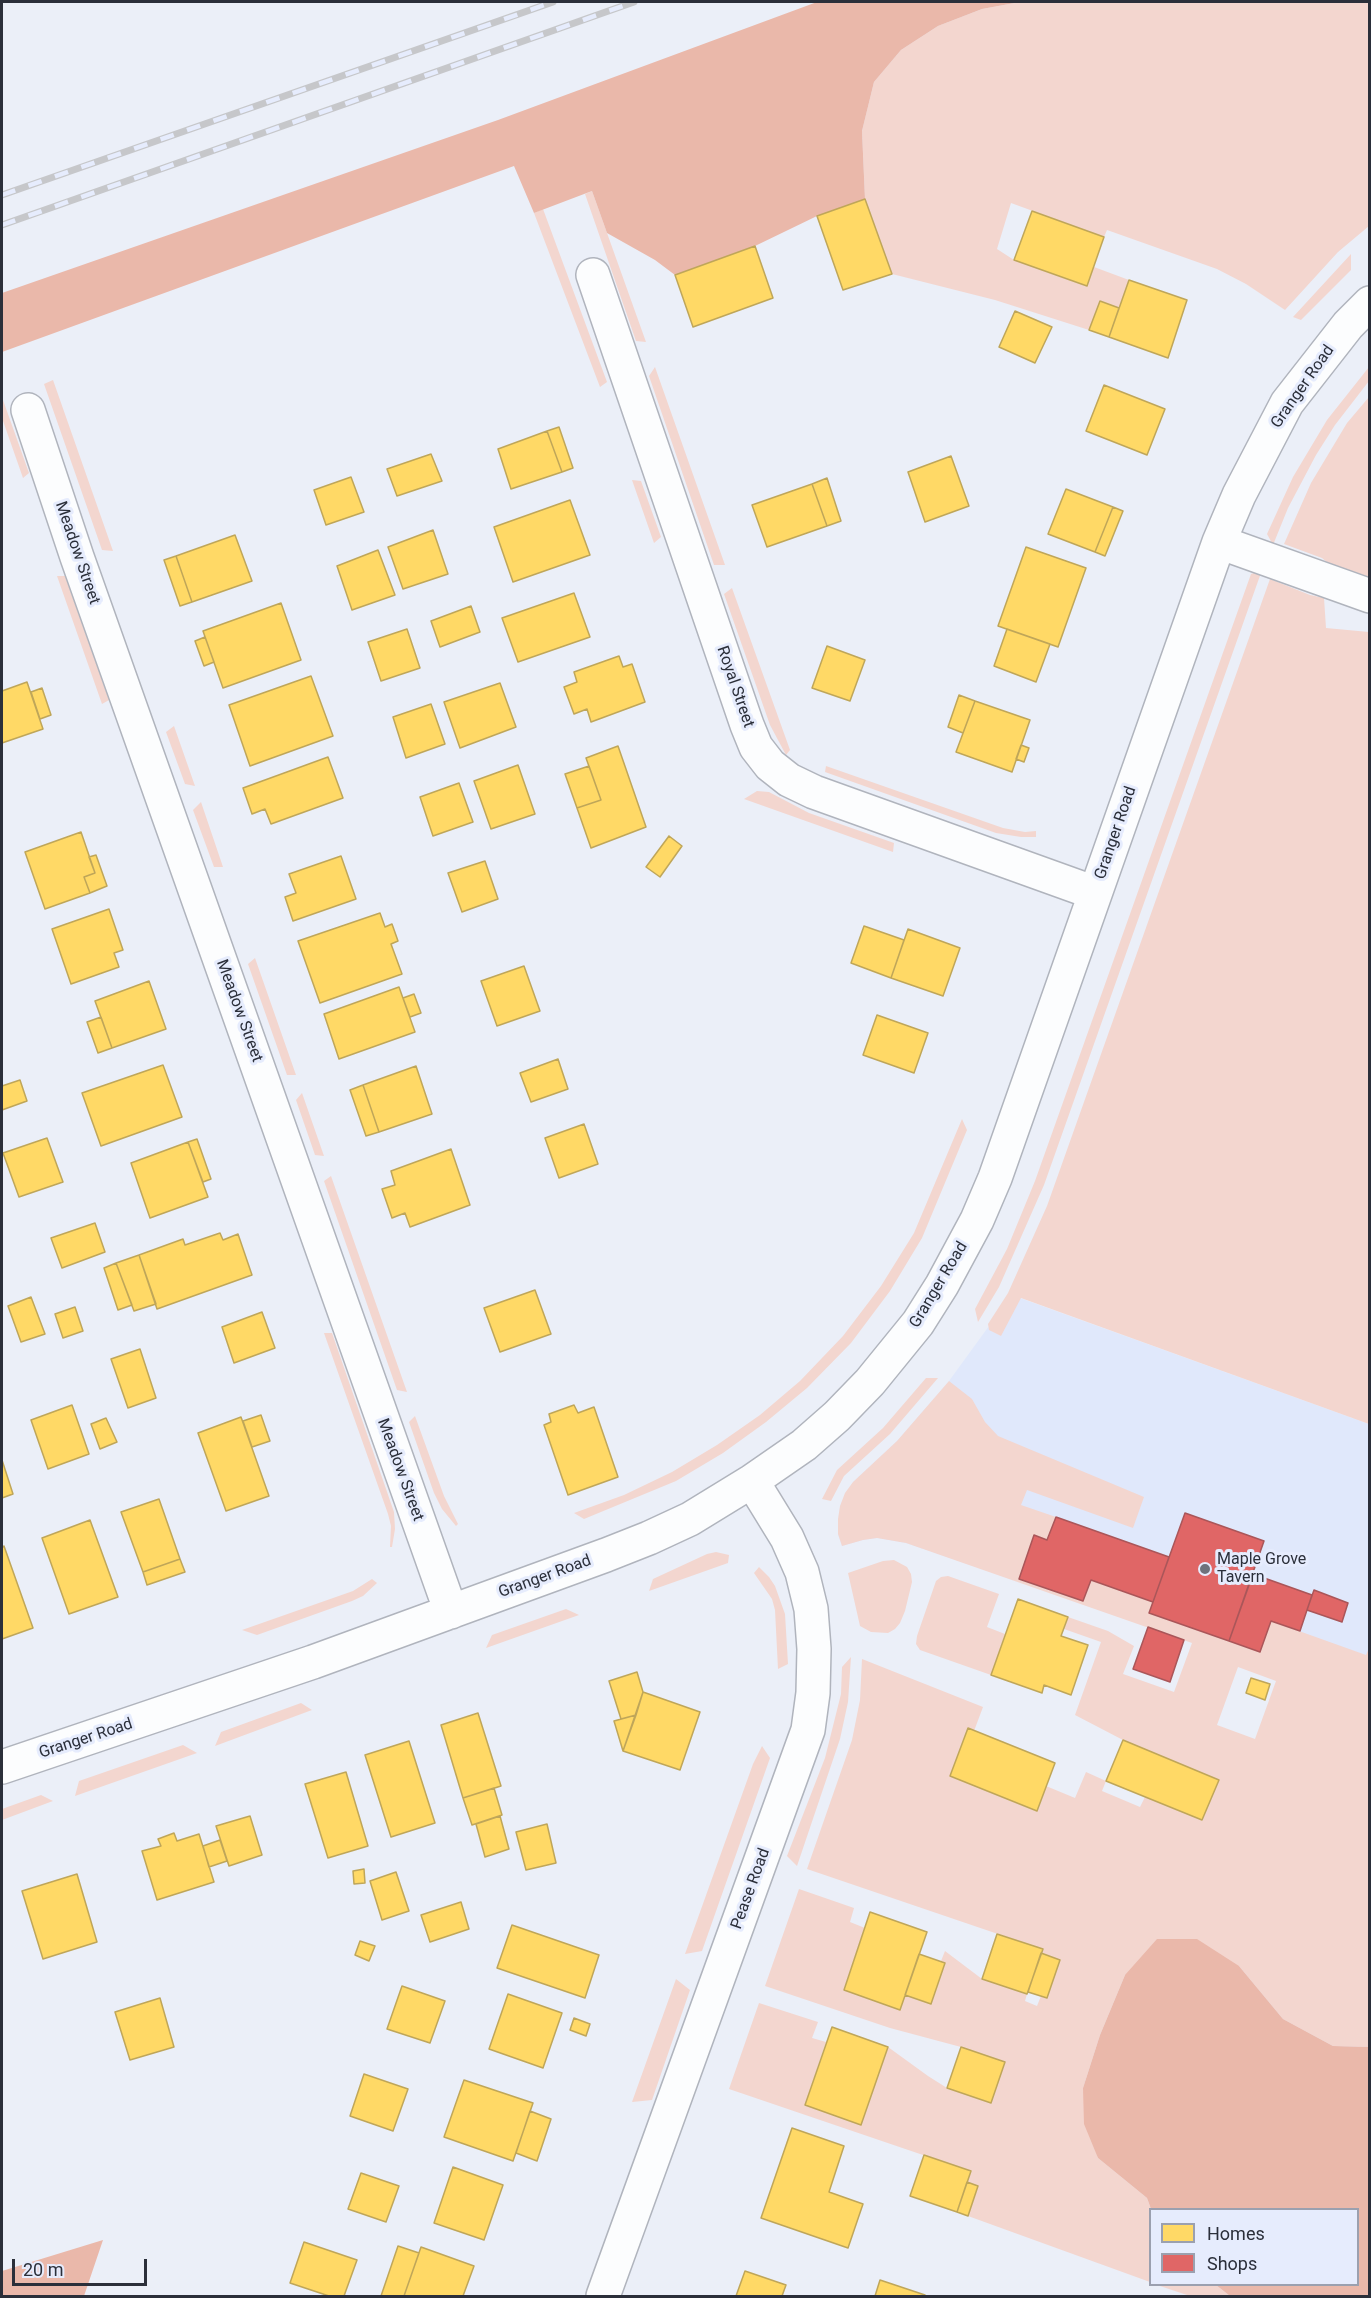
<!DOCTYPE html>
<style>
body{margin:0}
#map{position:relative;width:1371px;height:2298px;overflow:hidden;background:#ebeff8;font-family:Roboto,sans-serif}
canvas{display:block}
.frame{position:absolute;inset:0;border:3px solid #2b2f3a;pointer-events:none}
.legend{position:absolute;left:1149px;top:2208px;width:210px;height:78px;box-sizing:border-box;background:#e6ecfd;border:2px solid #9ba0af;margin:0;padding:8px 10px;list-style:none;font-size:18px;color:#2b2f3a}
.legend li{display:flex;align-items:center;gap:12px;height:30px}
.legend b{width:30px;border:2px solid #9ba0af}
.scale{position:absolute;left:12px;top:2259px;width:135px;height:27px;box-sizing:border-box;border:3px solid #2b2f3a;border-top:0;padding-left:8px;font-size:18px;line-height:21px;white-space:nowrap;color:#2b2f3a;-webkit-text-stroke:4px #e6ecfd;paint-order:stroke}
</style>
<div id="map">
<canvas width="1371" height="2298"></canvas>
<div class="frame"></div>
<ul class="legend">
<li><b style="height:16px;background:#ffd966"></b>Homes</li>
<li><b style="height:16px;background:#e06666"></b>Shops</li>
</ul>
<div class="scale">20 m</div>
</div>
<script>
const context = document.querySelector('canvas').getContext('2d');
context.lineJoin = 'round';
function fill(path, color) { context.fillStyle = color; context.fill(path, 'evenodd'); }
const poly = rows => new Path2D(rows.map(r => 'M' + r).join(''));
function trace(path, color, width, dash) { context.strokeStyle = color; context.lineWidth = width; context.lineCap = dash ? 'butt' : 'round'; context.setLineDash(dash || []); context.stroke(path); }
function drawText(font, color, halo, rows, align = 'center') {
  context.font = font + ' Roboto,sans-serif'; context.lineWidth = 6; context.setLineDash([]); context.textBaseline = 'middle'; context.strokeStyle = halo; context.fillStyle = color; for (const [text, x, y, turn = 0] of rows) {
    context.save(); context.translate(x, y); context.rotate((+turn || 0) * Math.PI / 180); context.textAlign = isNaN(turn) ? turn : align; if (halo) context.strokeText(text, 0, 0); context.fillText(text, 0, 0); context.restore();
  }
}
const built = poly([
 [1020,1298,1369,1424,1369,1701,906,1543,877,1538,863,1540,842,1546,838,1534,840,1506,853,1482,897,1441,949,1381,989,1326,988,1324]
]);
const green = poly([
 [1020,2,1369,2,1369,226,1338,252,1285,310,1246,284,1217,269,1107,230,1104,237,1011,203,997,249,1014,260,1086,286,1094,267,1129,280,1119,308,1100,301,1089,330,995,300,892,274,865,199,862,131,874,82,901,50,938,26,982,9],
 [592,191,646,342,636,341,585,194],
 [543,209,607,382,600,387,534,213],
 [1351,254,1351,270,1301,320,1293,317],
 [655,367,725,565,714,565,649,376],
 [1369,367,1369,381,1335,425,1316,455,1288,508,1273,545,1267,534,1293,477,1327,420],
 [53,380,113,551,102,550,44,384],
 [1369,397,1369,582,1336,570,1322,558,1284,544,1311,483,1347,423],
 [2,400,3,400,29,473,23,478,2,418],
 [632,480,641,481,661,537,654,543],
 [1262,570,1044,1185,999,1287,978,1322,975,1309,1007,1249,1035,1181,1251,574],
 [57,576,65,576,109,700,102,704],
 [1270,579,1310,595,1324,598,1326,628,1369,632,1369,1424,1021,1298,1001,1336,989,1330,988,1324,1008,1293,1047,1206],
 [732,588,790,750,786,755,770,725,724,594],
 [174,726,195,786,185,784,166,732],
 [826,766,1003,828,1025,832,1036,831,1036,837,1021,837,996,833,825,772],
 [757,791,769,792,809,813,894,843,893,852,744,799],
 [201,802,223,867,214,867,193,810],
 [255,958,296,1075,287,1075,248,964],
 [302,1093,324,1156,315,1155,296,1100],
 [962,1119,967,1130,922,1238,890,1291,851,1343,807,1388,766,1422,723,1453,676,1481,584,1519,574,1513,624,1495,672,1472,717,1445,760,1415,800,1381,843,1336,881,1286,914,1233],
 [331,1176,407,1392,397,1390,324,1181],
 [324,1333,332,1333,394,1512,395,1529,392,1547,390,1547,391,1526,388,1514],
 [926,1378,938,1378,890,1434,844,1476,831,1501,822,1499,837,1470,883,1428],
 [949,1381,972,1399,985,1422,998,1436,1144,1497,1133,1528,1027,1490,1021,1505,1056,1517,1047,1540,1020,1579,1083,1601,1091,1580,1153,1602,1149,1613,1260,1652,1271,1621,1366,1655,1369,1648,1369,2047,1333,2046,1283,2019,1239,1966,1125,1975,1100,2035,1083,2088,1098,2158,1147,2198,1151,2209,1150,2282,968,2216,978,2186,967,2182,970,2171,729,2089,759,2003,818,2022,812,2038,826,2042,805,2105,861,2125,888,2047,928,2076,947,2088,990,2102,1005,2062,961,2047,890,2028,765,1986,799,1889,854,1908,850,1922,865,1928,844,1990,900,2009,905,1995,931,2003,945,1963,941,1961,945,1951,982,1979,1027,1994,1025,2001,1037,2006,1041,1996,1047,1998,1060,1960,1041,1953,1042,1949,807,1869,852,1740,860,1700,862,1659,983,1707,974,1731,968,1729,950,1776,1036,1811,1046,1786,1075,1798,1086,1772,1106,1781,1102,1791,1140,1807,1145,1797,1202,1820,1218,1780,1123,1740,1075,1715,1101,1642,1064,1629,1068,1617,1108,1631,1134,1646,1123,1674,1174,1692,1192,1643,906,1543,877,1538,863,1540,842,1546,838,1534,838,1519,840,1506,845,1493,853,1482,897,1441],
 [1238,1667,1276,1681,1255,1739,1217,1725],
 [415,1416,444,1496,458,1524,456,1526,442,1509,434,1493,409,1422],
 [716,1552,729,1555,728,1563,649,1591,653,1579,707,1554],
 [894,1560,907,1567,911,1574,912,1582,905,1611,900,1623,895,1629,888,1633,871,1632,860,1626,848,1573,883,1561],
 [759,1567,769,1577,775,1586,785,1614,788,1664,778,1669,775,1610,772,1599,754,1573],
 [948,1576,999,1594,987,1627,1005,1634,991,1675,920,1650,916,1644,917,1636,936,1581,941,1577],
 [372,1579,377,1583,363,1596,352,1601,257,1635,242,1630,353,1591],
 [566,1609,579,1615,486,1648,492,1635],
 [851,1657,848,1702,840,1739,797,1866,787,1856,825,1758,841,1694,842,1667],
 [301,1703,312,1710,215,1746,221,1732],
 [183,1745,197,1753,75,1796,79,1781],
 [762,1746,770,1758,702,1951,685,1954,753,1764],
 [41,1795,53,1801,2,1820,2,1809],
 [676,1979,690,1990,652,2100,632,2102],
 [1157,2285,1216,2285,1230,2296,1190,2296]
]);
const forest = poly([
 [817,2,1020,2,982,9,938,26,901,50,874,82,862,131,865,199,817,216,755,246,675,275,655,260,607,233,592,191,534,213,514,166,2,352,2,293,498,120],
 [1157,1939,1197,1939,1239,1966,1283,2019,1333,2046,1369,2047,1369,2296,1230,2296,1216,2285,1358,2284,1358,2210,1151,2209,1147,2198,1098,2158,1084,2124,1083,2088,1100,2035,1125,1975],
 [103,2240,84,2296,2,2296,2,2271]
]);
const homes = poly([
 [865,199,892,274,843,290,817,216,865,199],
 [1032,211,1104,237,1087,286,1014,260,1032,211],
 [755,246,773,298,693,327,675,275,755,246],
 [1129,280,1187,300,1168,358,1109,337,1129,280],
 [1100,301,1119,308,1109,337,1089,330,1100,301],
 [1015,311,1052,327,1035,363,999,347,1015,311],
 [1104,385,1165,409,1147,455,1086,431,1104,385],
 [559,427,573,468,562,472,547,431,559,427],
 [547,431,562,472,511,489,498,449,547,431],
 [431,454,442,481,397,496,387,469,431,454],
 [951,456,969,506,925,522,908,472,951,456],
 [351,477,364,512,326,525,314,490,351,477],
 [827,478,841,521,827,526,812,484,827,478],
 [812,484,827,526,767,547,752,505,812,484],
 [1066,489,1113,507,1095,552,1048,534,1066,489],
 [570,500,590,555,513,582,494,527,570,500],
 [1113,507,1123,511,1105,556,1095,552,1113,507],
 [433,530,448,574,403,589,388,547,433,530],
 [235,535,252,581,192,602,176,556,235,535],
 [1026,547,1086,568,1058,647,998,626,1026,547],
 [378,550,395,595,352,610,337,566,378,550],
 [176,556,192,602,180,606,164,560,176,556],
 [574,593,590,637,518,662,502,618,574,593],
 [281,603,301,660,223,688,203,631,281,603],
 [471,606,480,632,440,647,431,621,471,606],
 [407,629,420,668,381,681,368,642,407,629],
 [1007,629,1050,644,1036,682,994,666,1007,629],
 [205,637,214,662,204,666,195,641,205,637],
 [827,646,865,660,850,701,812,688,827,646],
 [619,656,623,667,632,664,645,702,591,722,587,709,574,714,564,687,577,682,574,672,619,656],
 [311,676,333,736,250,766,229,705,311,676],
 [27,682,43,729,2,743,2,691,27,682],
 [500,683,516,727,460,748,444,702,500,683],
 [42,688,51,715,40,719,31,692,42,688],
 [959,695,975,701,963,733,948,727,959,695],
 [975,701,1030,720,1012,772,956,752,975,701],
 [431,704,445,744,406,758,393,717,431,704],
 [1021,745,1029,748,1024,762,1016,759,1021,745],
 [618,746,646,827,591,848,577,808,601,800,586,758,618,746],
 [328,757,343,798,271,824,265,809,252,814,243,788,328,757],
 [518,765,535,814,491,829,474,781,518,765],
 [589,766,601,800,577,808,565,774,589,766],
 [459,783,473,822,433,836,420,797,459,783],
 [81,832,95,873,84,877,90,893,45,909,25,852,81,832],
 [669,836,682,846,660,877,646,867,669,836],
 [96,855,107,886,90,893,84,877,95,873,89,857,96,855],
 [341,856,356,899,293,921,285,897,296,893,289,874,341,856],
 [485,861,498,899,462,912,448,873,485,861],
 [109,909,123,950,114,953,119,967,71,984,52,929,109,909],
 [380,913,385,927,392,924,398,941,391,944,402,974,320,1003,298,941,380,913],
 [864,926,904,940,891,978,851,963,864,926],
 [908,929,960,948,943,996,891,978,908,929],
 [524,966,540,1011,497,1026,481,981,524,966],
 [149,981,166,1029,112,1048,95,1001,149,981],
 [399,987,415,1032,339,1059,324,1014,399,987],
 [414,994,421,1013,410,1017,403,998,414,994],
 [877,1015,928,1033,914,1073,863,1055,877,1015],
 [101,1017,112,1048,98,1053,87,1022,101,1017],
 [558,1059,568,1089,531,1102,520,1073,558,1059],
 [163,1065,182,1117,101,1146,82,1093,163,1065],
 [416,1066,432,1114,379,1132,363,1085,416,1066],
 [20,1080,27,1101,2,1110,2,1086,20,1080],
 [363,1085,379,1132,366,1136,350,1090,363,1085],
 [584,1124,598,1164,559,1178,545,1138,584,1124],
 [47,1138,63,1182,19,1197,3,1153,47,1138],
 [197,1139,211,1179,203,1182,188,1142,197,1139],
 [188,1142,208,1197,150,1218,131,1163,188,1142],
 [451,1149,470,1205,410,1227,405,1213,392,1218,382,1189,395,1185,391,1171,451,1149],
 [95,1223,105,1252,62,1268,51,1238,95,1223],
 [220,1233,223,1240,238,1234,252,1275,157,1309,139,1255,183,1239,185,1245,220,1233],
 [139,1255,156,1304,134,1311,116,1263,139,1255],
 [116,1263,132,1305,118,1310,104,1268,116,1263],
 [535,1290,551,1334,500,1352,484,1308,535,1290],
 [31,1297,45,1334,21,1342,8,1306,31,1297],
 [75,1307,83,1331,63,1338,55,1314,75,1307],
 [262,1312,275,1348,234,1363,222,1327,262,1312],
 [140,1349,156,1398,128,1408,111,1359,140,1349],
 [72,1405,89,1454,48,1469,31,1420,72,1405],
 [574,1405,578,1413,594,1407,618,1477,568,1495,544,1425,551,1422,549,1414,574,1405],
 [261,1415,270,1441,252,1447,243,1421,261,1415],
 [241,1417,269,1496,226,1511,198,1433,241,1417],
 [106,1418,117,1442,100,1449,91,1424,106,1418],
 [2,1460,13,1494,2,1498,2,1460],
 [159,1499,180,1559,143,1572,121,1512,159,1499],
 [90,1520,118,1597,69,1614,42,1538,90,1520],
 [4,1546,33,1628,2,1639,2,1548,4,1546],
 [180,1559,185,1572,147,1585,143,1572,180,1559],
 [1018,1599,1068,1617,1061,1636,1088,1645,1071,1695,1044,1685,1042,1693,991,1675,1018,1599],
 [637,1672,643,1692,636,1715,621,1719,609,1681,637,1672],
 [1251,1678,1270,1684,1265,1700,1246,1693,1251,1678],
 [643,1692,700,1712,680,1770,623,1751,643,1692],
 [478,1713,501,1786,463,1798,441,1725,478,1713],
 [636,1715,623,1751,614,1721,636,1715],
 [968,1728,1055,1763,1037,1811,950,1776,968,1728],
 [1123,1740,1219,1780,1202,1820,1106,1781,1123,1740],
 [409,1741,435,1823,391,1837,365,1755,409,1741],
 [346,1772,368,1846,328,1858,305,1784,346,1772],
 [494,1788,502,1815,472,1825,463,1798,494,1788],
 [250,1816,262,1855,229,1866,216,1826,250,1816],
 [500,1816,509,1849,485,1857,476,1824,500,1816],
 [547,1824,556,1863,526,1870,516,1832,547,1824],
 [174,1833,177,1841,199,1834,214,1882,157,1900,142,1851,161,1846,158,1839,174,1833],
 [220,1840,227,1861,209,1867,203,1846,220,1840],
 [364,1869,365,1883,354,1884,353,1871,364,1869],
 [396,1872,409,1911,382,1920,370,1881,396,1872],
 [77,1874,97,1942,43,1959,22,1891,77,1874],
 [461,1902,469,1929,430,1942,421,1915,461,1902],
 [870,1912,927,1932,900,2010,844,1990,870,1912],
 [512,1925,599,1955,585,1998,497,1968,512,1925],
 [997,1934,1043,1949,1027,1994,982,1979,997,1934],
 [360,1941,375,1946,369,1961,355,1955,360,1941],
 [1041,1953,1060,1960,1047,1998,1028,1992,1041,1953],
 [919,1954,945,1963,931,2004,905,1995,919,1954],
 [402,1986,445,2001,430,2043,387,2029,402,1986],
 [508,1994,562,2013,543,2068,489,2049,508,1994],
 [160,1998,174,2047,130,2060,115,2012,160,1998],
 [574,2018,590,2024,586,2036,570,2030,574,2018],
 [832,2027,888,2047,861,2125,805,2105,832,2027],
 [961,2047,1005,2062,991,2103,947,2088,961,2047],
 [364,2074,408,2089,393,2131,350,2116,364,2074],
 [464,2080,533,2103,513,2161,444,2137,464,2080],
 [530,2111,551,2119,537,2161,516,2153,530,2111],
 [792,2128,844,2146,829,2192,863,2204,848,2248,761,2218,792,2128],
 [924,2155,971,2171,957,2212,910,2196,924,2155],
 [453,2167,503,2185,484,2240,434,2223,453,2167],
 [361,2173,399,2186,386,2222,348,2209,361,2173],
 [967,2182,978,2186,968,2216,957,2212,967,2182],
 [304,2242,357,2260,344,2296,329,2296,290,2283,304,2242],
 [398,2246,419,2253,404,2296,381,2296,398,2246],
 [421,2247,474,2266,463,2296,404,2296,421,2247],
 [745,2271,786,2285,782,2296,736,2296,745,2271],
 [880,2280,925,2295,925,2296,875,2296,880,2280]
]);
const shops = poly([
 [1185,1513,1264,1541,1229,1641,1149,1613,1185,1513],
 [1056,1517,1169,1557,1153,1602,1091,1580,1083,1601,1019,1579,1034,1535,1047,1540,1056,1517],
 [1253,1574,1312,1595,1300,1631,1271,1621,1260,1652,1229,1641,1253,1574],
 [1314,1590,1348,1603,1342,1622,1307,1610,1314,1590],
 [1148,1627,1184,1640,1170,1682,1133,1669,1148,1627]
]);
const minor = poly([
 [593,275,747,725,756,747,770,765,789,780,814,792,1095,893],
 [28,410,77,557,451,1612],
 [1219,542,1370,596],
 [2,1767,313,1662,606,1555,649,1538,690,1519,752,1481,804,1445,837,1416,870,1382,918,1323,942,1285,977,1220,995,1178,1219,542,1239,495,1287,403,1348,325,1370,303],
 [603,2296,808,1730,813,1693,814,1649,811,1609,802,1572,787,1538,752,1481]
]);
const rail = poly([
 [2,195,553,2],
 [2,225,634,2]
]);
const markers = [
 [1205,1569,6,"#6e727c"]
];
const streetNames = [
 ["Granger Road",1303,387,-55],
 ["Meadow Street",77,553,71],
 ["Royal Street",735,687,71],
 ["Granger Road",1116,833,-71],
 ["Meadow Street",239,1011,70],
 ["Granger Road",939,1285,-59],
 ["Meadow Street",400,1470,70],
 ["Granger Road",545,1577,-20],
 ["Granger Road",86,1739,-18],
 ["Pease Road",751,1889,-70]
];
const poiNames = [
 ["Maple Grove",1217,1560],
 ["Tavern",1217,1578]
];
fill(built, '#e0e8fb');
fill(green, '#f3d6cf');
fill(forest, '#eab8aa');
fill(homes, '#ffd966');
trace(homes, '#bfa659', 1.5);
fill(shops, '#e06666');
trace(shops, '#aa5659', 1.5);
trace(minor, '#b0b4bd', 36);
trace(minor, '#fcfdfe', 33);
trace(rail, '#c6c7ca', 7);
trace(rail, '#e6ecfd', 4.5, [14]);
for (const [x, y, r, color] of markers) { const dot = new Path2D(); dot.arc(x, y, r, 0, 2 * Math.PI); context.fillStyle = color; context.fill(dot); trace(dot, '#e6ecfd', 2); }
drawText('16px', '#2b2f3a', '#e6ecfd', streetNames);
drawText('16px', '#2b2f3a', '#e6ecfd', poiNames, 'left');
</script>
